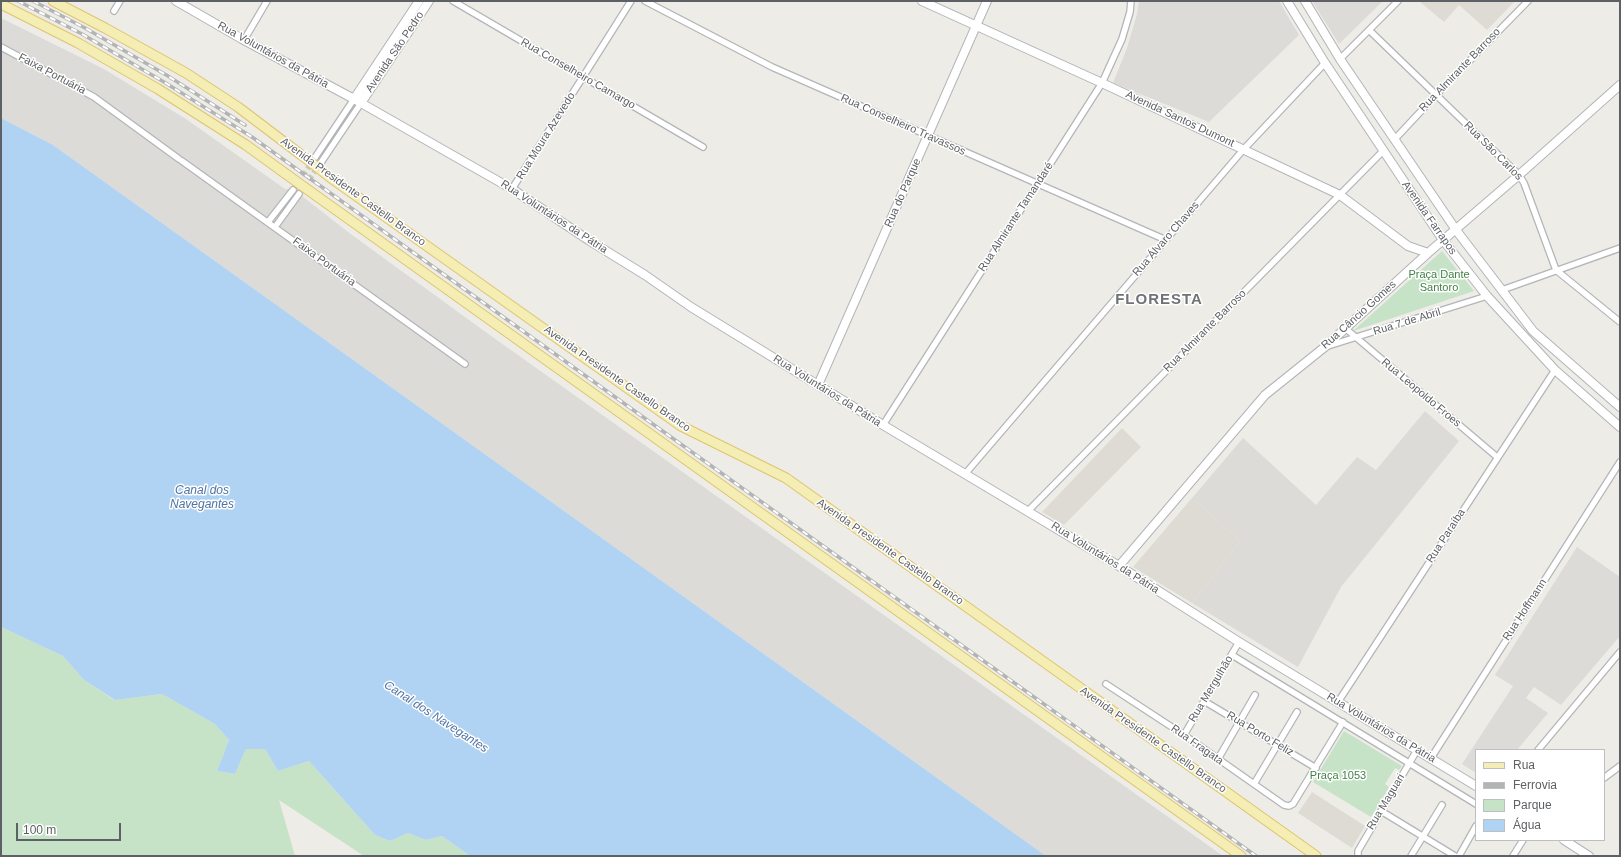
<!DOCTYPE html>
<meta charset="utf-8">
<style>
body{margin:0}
#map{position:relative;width:1621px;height:857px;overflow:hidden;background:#eeece6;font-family:Arial,sans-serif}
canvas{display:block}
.frame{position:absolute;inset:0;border:2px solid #5d6064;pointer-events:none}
.legend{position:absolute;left:1475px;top:749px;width:130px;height:92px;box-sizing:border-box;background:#fff;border:1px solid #bebfc1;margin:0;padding:5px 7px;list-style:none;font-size:12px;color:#5d6064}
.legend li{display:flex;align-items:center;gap:8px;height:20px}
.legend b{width:20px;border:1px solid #bebfc1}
.scale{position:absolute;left:16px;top:823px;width:105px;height:18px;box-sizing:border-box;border:2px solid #5d6064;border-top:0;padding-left:5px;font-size:12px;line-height:14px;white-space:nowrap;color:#5d6064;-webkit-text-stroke:3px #fff;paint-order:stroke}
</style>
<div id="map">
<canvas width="1621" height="857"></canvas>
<div class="frame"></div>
<ul class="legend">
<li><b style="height:5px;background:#f4edb4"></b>Rua</li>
<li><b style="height:5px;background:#b3b4b4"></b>Ferrovia</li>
<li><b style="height:11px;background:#c6e2c7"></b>Parque</li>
<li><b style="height:11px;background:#b0d3f4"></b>Água</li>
</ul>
<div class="scale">100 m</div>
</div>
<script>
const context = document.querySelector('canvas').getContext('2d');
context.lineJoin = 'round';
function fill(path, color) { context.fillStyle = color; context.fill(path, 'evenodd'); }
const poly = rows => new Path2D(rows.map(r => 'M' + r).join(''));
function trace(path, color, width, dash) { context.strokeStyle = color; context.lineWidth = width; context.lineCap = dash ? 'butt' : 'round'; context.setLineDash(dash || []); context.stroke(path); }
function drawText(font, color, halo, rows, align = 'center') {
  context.font = font + ' Arial,sans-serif'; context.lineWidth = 3; context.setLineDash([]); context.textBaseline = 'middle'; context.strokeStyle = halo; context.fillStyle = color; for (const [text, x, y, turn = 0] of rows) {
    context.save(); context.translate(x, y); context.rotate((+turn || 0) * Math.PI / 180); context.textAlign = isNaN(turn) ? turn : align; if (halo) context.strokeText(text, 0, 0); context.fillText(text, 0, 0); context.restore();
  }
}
const industrial = poly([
 [1139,1,1279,1,1299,35,1209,122,1113,83,1127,48,1137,14],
 [1312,1,1383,1,1339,44],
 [1,18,104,69,186,119,285,189,293,189,352,235,487,333,1223,856,1046,856,53,145,1,118],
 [1425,411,1459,441,1341,587,1298,667,1192,603,1240,541,1192,498,1243,438,1316,505,1357,457,1376,470],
 [1577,547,1620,577,1620,636,1561,705,1534,687,1526,698,1548,713,1517,750,1476,750,1476,773,1462,764,1513,686,1495,675]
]);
const education = poly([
 [1419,1,1515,1,1487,30,1459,5,1444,22],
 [1122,428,1141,447,1064,525,1042,512],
 [1192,498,1240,541,1192,603,1133,567],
 [1312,792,1365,826,1352,848,1298,813]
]);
const green = poly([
 [1442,251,1474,291,1353,331],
 [1,627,63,656,84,680,114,700,162,694,215,724,229,740,217,771,235,774,246,749,265,749,278,771,309,761,375,835,390,841,408,833,426,840,442,836,470,856,364,856,279,800,295,856,1,856],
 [1344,731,1402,766,1399,770,1395,768,1385,784,1389,787,1371,817,1313,782]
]);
const water = poly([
 [1,118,53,145,1046,856,470,856,442,836,426,840,408,833,390,841,375,835,309,761,278,771,265,749,246,749,235,774,217,771,229,740,215,724,162,694,115,700,84,680,63,656,1,627]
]);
const streetTunnel = poly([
 [293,190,313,161],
 [299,194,319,165]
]);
const street = poly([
 [453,1,703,147],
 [645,1,772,67,1166,240],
 [114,11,120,1],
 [1369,30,1519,175,1524,183,1556,270,1620,322],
 [244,40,267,1],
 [1,47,94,97,179,159],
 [1340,59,1398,1],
 [1394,140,1436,95,1528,1],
 [314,159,354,99],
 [182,161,465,364],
 [320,164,361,103],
 [512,189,631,1],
 [268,222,293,190],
 [275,227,299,194],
 [1502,290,1620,248],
 [1345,328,1497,457],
 [1328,346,1487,296],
 [883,425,1102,83,1122,39,1130,12,1131,1],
 [965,474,1243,150,1325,63],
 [1028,511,1383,151],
 [1232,655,1476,804],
 [1106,684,1184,735,1284,805,1289,806,1293,804,1343,722],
 [1204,701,1316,768],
 [1338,702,1555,370],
 [1184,735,1239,642],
 [1538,750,1620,652],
 [1431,758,1620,462],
 [1218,759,1255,695],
 [1604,778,1620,766],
 [1254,784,1297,712],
 [1381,811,1455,856],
 [1358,856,1358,851,1417,750],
 [1411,856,1442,805],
 [1459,856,1476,826],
 [1513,856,1523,840]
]);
const secondary = poly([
 [176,1,242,39,354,99,512,189,590,241,645,275,691,307,883,425,1119,566,1239,642,1476,786],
 [922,1,1102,83,1340,195,1408,246,1428,253],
 [1287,1,1325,63,1443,240,1487,296,1555,370,1620,427],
 [1305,1,1340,59,1456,230,1533,331,1620,407],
 [354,99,419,1],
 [361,103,429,1],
 [818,385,987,1],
 [1119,566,1265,395,1326,346,1428,253,1519,175,1620,85],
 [1564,840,1589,856]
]);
const primary = poly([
 [53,1,105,28,186,73,238,107,300,154],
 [1,4,78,43,158,89,246,145,286,174],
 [331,178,681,426,786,478,1316,856],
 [318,197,1241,856]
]);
const rail = poly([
 [18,1,82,34,164,82,252,137,1256,856],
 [33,1,85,28,168,76,245,125]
]);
const primaryBridge = poly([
 [300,154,331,178],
 [286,174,318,197]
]);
const streetNames = [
 ["Avenida São Pedro",395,52,-56],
 ["Rua Voluntários da Pátria",273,55,29],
 ["Rua Almirante Barroso",1460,70,-46],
 ["Faixa Portuária",52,74,28],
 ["Rua Conselheiro Camargo",578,74,30],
 ["Avenida Santos Dumont",1180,119,25],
 ["Rua Conselheiro Travassos",903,125,24],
 ["Rua Moura Azevedo",546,136,-58],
 ["Rua São Carlos",1493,151,45],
 ["Avenida Presidente Castello Branco",353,192,36],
 ["Rua do Parque",903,193,-66],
 ["Rua Voluntários da Pátria",554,217,33],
 ["Rua Almirante Tamandaré",1016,217,-57],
 ["Avenida Farrapos",1429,218,55],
 ["Rua Álvaro Chaves",1166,239,-49],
 ["Faixa Portuária",324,262,36],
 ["Rua Câncio Gomes",1359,315,-42],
 ["Rua 7 de Abril",1407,322,-17],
 ["Rua Almirante Barroso",1205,331,-45],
 ["Avenida Presidente Castello Branco",617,379,35],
 ["Rua Voluntários da Pátria",827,391,32],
 ["Rua Leopoldo Froes",1421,393,40],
 ["Rua Paraíba",1446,536,-57],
 ["Avenida Presidente Castello Branco",890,552,35],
 ["Rua Voluntários da Pátria",1105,558,32],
 ["Rua Hoffmann",1525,610,-57],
 ["Rua Mergulhão",1211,689,-59],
 ["Rua Voluntários da Pátria",1381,728,31],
 ["Rua Porto Feliz",1260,734,31],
 ["Avenida Presidente Castello Branco",1153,740,35],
 ["Rua Fragata",1197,745,35],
 ["Rua Maguari",1386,802,-59]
];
const parkNames = [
 ["Praça Dante",1439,275],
 ["Santoro",1439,288],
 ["Praça 1053",1338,776]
];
const waterNames = [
 ["Canal dos",202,491],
 ["Navegantes",202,505],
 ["Canal dos Navegantes",436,717,33]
];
const districtNames = [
 ["FLORESTA",1159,300]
];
fill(industrial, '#dddbd8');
fill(education, '#dddbd4');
fill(green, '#c6e2c7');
fill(water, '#b0d3f4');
trace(streetTunnel, '#cac9c6', 5.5, [5.5, 3]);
trace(street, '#b3b5b9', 8);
trace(secondary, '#b2b4b8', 10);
trace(primary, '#dfc46e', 11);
trace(street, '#fff', 5.5);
trace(secondary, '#fff', 8);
trace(primary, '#f4edb4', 9);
trace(rail, '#b3b4b4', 3.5);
trace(rail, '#fff', 2, [6]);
trace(primaryBridge, '#dfc46e', 11, []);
trace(primaryBridge, '#f4edb4', 9);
drawText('11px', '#5d6064', '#fff', streetNames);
drawText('11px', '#418047', '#fff', parkNames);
drawText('italic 12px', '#4f74a4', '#fff', waterNames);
context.letterSpacing = '1px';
drawText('bold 15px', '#6f7276', '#fff', districtNames);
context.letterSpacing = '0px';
</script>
